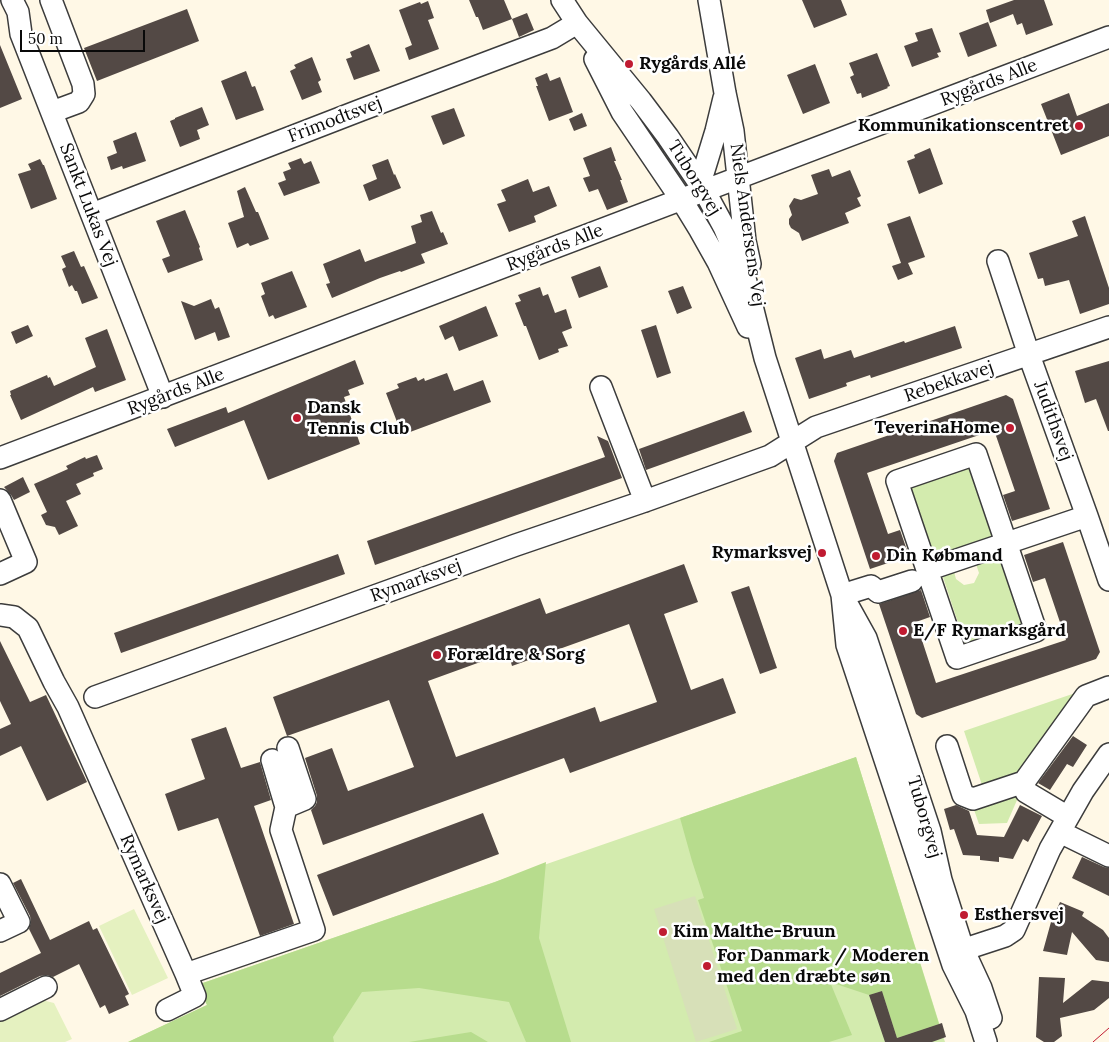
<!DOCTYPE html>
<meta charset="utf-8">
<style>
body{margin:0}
#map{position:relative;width:1109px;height:1042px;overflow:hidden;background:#fff8e6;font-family:Lora,serif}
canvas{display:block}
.scale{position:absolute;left:20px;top:30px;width:125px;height:22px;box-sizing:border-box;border:2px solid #090909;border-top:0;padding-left:6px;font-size:15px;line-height:18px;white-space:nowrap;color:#090909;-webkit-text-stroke:4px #fff;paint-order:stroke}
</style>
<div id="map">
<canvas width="1109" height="1042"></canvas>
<div class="scale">50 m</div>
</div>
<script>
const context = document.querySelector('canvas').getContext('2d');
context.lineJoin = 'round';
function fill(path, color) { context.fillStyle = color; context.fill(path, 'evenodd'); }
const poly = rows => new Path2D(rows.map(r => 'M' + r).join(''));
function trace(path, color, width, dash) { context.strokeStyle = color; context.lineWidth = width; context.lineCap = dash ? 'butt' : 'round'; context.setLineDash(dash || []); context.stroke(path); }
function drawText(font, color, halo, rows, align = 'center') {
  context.font = font + ' Lora,serif'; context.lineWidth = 5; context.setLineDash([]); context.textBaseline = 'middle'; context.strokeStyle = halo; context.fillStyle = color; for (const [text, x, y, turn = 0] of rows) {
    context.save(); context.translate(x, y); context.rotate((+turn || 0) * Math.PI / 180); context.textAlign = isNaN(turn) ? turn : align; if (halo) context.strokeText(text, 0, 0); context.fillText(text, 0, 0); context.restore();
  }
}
const green = poly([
 [970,465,996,538,930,561,906,487],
 [998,553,1023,628,966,647,941,571,953,568,956,579,964,585,974,583,979,573,975,561],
 [1087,689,1026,773,983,788,964,731],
 [856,757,945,1042,128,1042,207,1005,197,985],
 [1021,791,1007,823,979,824,972,804]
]);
const forest = poly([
 [856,757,939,1024,897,1038,882,991,869,995,830,982,852,1035,829,1042,709,1042,742,1031,698,900,704,898,692,861,680,818],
 [546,862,539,938,571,1042,526,1042,509,1002,419,988,362,992,333,1037,334,1042,128,1042,207,1005,197,985,495,882],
 [471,1032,488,1042,409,1042]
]);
const cemetery = poly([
 [695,896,737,1029,696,1042,654,909]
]);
const pitch = poly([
 [134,909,168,978,132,995,99,926],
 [38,999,54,1003,72,1039,65,1042,0,1042,0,1017]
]);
const building = poly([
 [469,0,504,0,512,19,527,13,534,30,519,37,512,19,483,30,478,17,476,17],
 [802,0,841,0,847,15,814,28],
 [1014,0,1044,0,1053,25,1026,35,1022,23,1017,25,1013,14,990,23,986,10],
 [428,1,434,18,428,20,439,49,409,60,405,48,412,45,399,10,420,2,421,4],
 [187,9,199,41,97,81,84,48],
 [988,22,997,46,968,57,959,33],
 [932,28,941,52,937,53,939,57,912,67,904,46,918,41,915,33],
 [369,44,380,71,354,80,346,59,352,57,350,52],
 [0,45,22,99,0,108],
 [877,53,890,86,887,87,888,88,862,98,861,93,857,94,850,77,854,75,849,63],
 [312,57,321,80,318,82,322,92,302,100,290,71,296,68,294,65],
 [815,64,830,103,803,114,787,75],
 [246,71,252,87,255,86,264,110,236,120,221,81],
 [547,73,550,81,560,77,573,112,549,121,536,86,538,86,535,78],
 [1069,93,1077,116,1109,103,1109,136,1061,155,1041,104],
 [202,107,209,125,197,130,200,139,180,147,170,121,175,119,175,118],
 [454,108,465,136,443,145,431,116],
 [582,113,587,126,574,131,569,119],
 [136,132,146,161,123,169,122,166,111,170,107,157,117,153,113,141],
 [611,147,616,161,614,161,622,180,620,180,628,202,607,210,598,189,589,192,583,178,590,176,583,158],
 [930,148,943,184,919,194,907,161,915,158,914,155],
 [301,158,304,164,311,161,320,183,284,196,278,183,286,180,283,172,291,169,288,163],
 [40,159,43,165,44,165,57,199,31,209,18,174,31,170,28,164],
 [388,159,394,175,395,174,401,188,369,201,363,185,377,179,372,165],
 [829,169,832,177,850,170,861,196,857,198,861,206,845,213,849,223,802,241,799,233,791,228,789,224,789,219,792,215,789,206,794,198,801,200,818,194,811,175],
 [528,179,533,192,549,186,557,206,534,216,536,222,509,232,497,204,506,201,501,190],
 [245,187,256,212,258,212,269,239,250,246,248,243,237,248,228,223,244,217,237,191],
 [185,210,200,247,199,248,203,260,168,273,162,259,170,256,156,221],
 [432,211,441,233,443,232,448,244,421,254,425,263,401,272,400,271,380,278,332,298,326,284,330,283,323,264,360,249,365,262,416,243,411,226,422,222,420,215],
 [910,216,925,257,908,263,913,274,898,280,892,266,901,263,887,224],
 [1085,216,1109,288,1109,304,1080,314,1069,280,1045,286,1043,278,1038,279,1029,253,1078,236,1072,221],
 [74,251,81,267,84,266,98,298,82,304,77,291,75,291,72,285,69,287,62,269,66,267,61,256],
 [600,266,608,287,579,298,571,277],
 [292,271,307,307,275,319,273,315,269,317,261,296,265,294,261,283],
 [683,286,692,308,677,314,668,291],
 [540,287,543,296,548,294,555,313,566,309,572,328,562,332,568,346,558,349,559,352,539,360,526,326,524,326,515,303,521,301,518,295],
 [211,299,215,309,219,307,230,337,218,341,215,332,195,340,181,301,194,306],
 [486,306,498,336,459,351,453,336,445,340,439,326],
 [28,325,33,336,16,344,11,332],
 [656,325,671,373,657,378,641,330],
 [955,326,962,348,871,378,870,375,846,383,847,386,809,399,795,358,821,349,824,359,851,350,854,358,904,341,905,343],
 [107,329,126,380,95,392,93,387,21,420,10,395,11,395,10,391,47,375,48,378,50,377,54,386,96,367,85,338],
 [355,360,364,384,348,390,350,395,344,397,360,444,268,480,244,420,175,447,167,429,226,407,228,413],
 [1109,361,1109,431,1108,431,1096,399,1085,403,1075,371],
 [447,373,454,391,483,380,491,402,402,435,386,393,399,388,397,384,416,377,418,381,424,378,425,381],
 [1006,395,1013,399,1050,509,1012,521,1003,495,1015,491,994,430,867,473,888,534,900,530,909,556,870,569,834,461,837,453],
 [744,411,752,432,646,470,639,449],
 [597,436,608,441,622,478,375,565,367,541,605,457],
 [97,455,103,469,93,473,94,476,76,484,81,494,66,501,78,526,59,535,55,527,46,525,41,515,47,512,34,484,68,469,66,466,85,457,86,459],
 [23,477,30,492,14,500,11,495,4,487],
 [1063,542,1100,652,1096,659,922,718,916,714,879,604,921,590,930,617,916,622,936,683,1066,640,1045,578,1033,582,1024,555],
 [338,554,345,574,121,653,114,633],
 [684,564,698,602,664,614,691,690,723,678,736,713,570,773,564,758,323,845,311,810,315,806,317,802,317,796,305,758,332,748,348,791,414,767,389,700,287,736,273,697,540,598,546,614],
 [629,624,657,702,600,722,595,707,456,757,428,681,508,652,512,666],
 [749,586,777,668,760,674,731,592],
 [0,641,30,702,46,695,87,782,47,801,21,746,0,756,0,729,11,724,0,701],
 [226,727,241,768,260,762,271,800,254,806,294,924,260,936,218,818,178,831,165,794,205,779,191,739],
 [1073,736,1087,745,1073,767,1067,764,1050,790,1038,783],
 [956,805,969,811,977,835,1004,837,1020,805,1042,816,1028,842,1023,839,1013,859,999,857,999,862,980,860,980,856,963,855,954,829,950,830,944,809],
 [483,813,499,854,333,916,317,875],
 [1082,857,1104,867,1109,868,1109,896,1072,878],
 [21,879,50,940,89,921,93,930,97,928,129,994,125,996,129,1005,109,1014,105,1005,100,1008,79,964,53,977,47,975,40,976,0,996,0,973,41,953,29,929,31,922,30,916,13,883],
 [1060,902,1084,912,1082,916,1103,930,1109,938,1109,962,1096,960,1072,932,1067,955,1043,951,1051,922],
 [1039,977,1065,978,1063,1003,1092,980,1109,982,1109,998,1094,1010,1060,1018,1062,1036,1054,1042,1044,1042,1036,1037],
 [882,991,897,1038,942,1023,946,1037,932,1042,885,1042,869,995]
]);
const minor = poly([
 [12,0,18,12,21,34,163,397],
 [51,0,83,84,84,94,79,102,52,112],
 [562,0,577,23,641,101,668,137,704,190,724,227,735,253,746,282,765,358,842,595,847,645,953,965,976,1011,986,1042],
 [709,0,725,93,733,131,745,241,750,264],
 [595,59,622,112,681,199,700,230,718,262,748,327],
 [697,193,716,131,724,98],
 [92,214,361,110,552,38,577,23],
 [998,261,1029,355,1087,516,1109,580],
 [601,387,645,501],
 [976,454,1036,631,957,658,897,481,976,454],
 [0,458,1109,37],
 [0,500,26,562,0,574],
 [927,570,1087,516],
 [842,595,871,586,878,592,912,581],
 [846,602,866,638,930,831,941,880,963,949,981,988,991,1018],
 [0,615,14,617,28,628,54,682,68,707,186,974,195,996,167,1010],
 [95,697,516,545,645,501,770,456,816,427,1109,327],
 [947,746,963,795,973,799,1024,782,1086,696,1109,687],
 [1024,782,1026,792,1068,817],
 [286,807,305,799,288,748],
 [1060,832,1109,856],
 [0,884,19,922,0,931],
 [950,954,1005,936,1014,930,1050,849,1083,791,1109,754],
 [186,974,314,930,281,830,286,807,272,760],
 [0,1010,46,987]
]);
const tram = poly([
 [1093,1042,1109,1028]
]);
const markers = [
 [629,64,5,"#c01b31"],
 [1079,126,5,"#c01b31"],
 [297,418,5,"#c01b31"],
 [1010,428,5,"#c01b31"],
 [822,553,5,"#c01b31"],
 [876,556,5,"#c01b31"],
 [903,631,5,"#c01b31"],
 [437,655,5,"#c01b31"],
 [964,915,5,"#c01b31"],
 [663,932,5,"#c01b31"],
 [707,966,5,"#c01b31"]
];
const poiNames = [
 ["Rygårds Allé",639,64],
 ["Kommunikationscentret",1069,126,"right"],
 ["Dansk",307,408],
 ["Tennis Club",307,429],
 ["TeverinaHome",1000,428,"right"],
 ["Rymarksvej",812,553,"right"],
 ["Din Købmand",886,556],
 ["E/F Rymarksgård",913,631],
 ["Forældre & Sorg",447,655],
 ["Esthersvej",974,915],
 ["Kim Malthe-Bruun",673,932],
 ["For Danmark / Moderen",717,956],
 ["med den dræbte søn",717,977]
];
const streetNames = [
 ["Rygårds Alle",989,83,-21],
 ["Frimodtsvej",335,120,-21],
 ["Tuborgvej",694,178,58],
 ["Sankt Lukas Vej",88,205,69],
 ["Niels Andersens Vej",747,225,82],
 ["Rygårds Alle",555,248,-21],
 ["Rebekkavej",949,382,-19],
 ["Rygårds Alle",176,392,-21],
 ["Judithsvej",1053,421,70],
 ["Rymarksvej",416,581,-20],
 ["Tuborgvej",924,817,74],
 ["Rymarksvej",144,879,66]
];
fill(green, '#d3ebae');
fill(forest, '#b7dc8d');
fill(cemetery, '#d7e0b8');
fill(pitch, '#e5f1c0');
fill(building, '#534945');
trace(minor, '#3c3c3c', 24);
trace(minor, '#fff', 21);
trace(tram, '#c01b31', 1);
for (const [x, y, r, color] of markers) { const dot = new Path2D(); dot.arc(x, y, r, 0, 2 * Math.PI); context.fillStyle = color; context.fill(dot); trace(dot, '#fff', 2); }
drawText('bold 18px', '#090909', '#fff', poiNames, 'left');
drawText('18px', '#090909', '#fff', streetNames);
</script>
